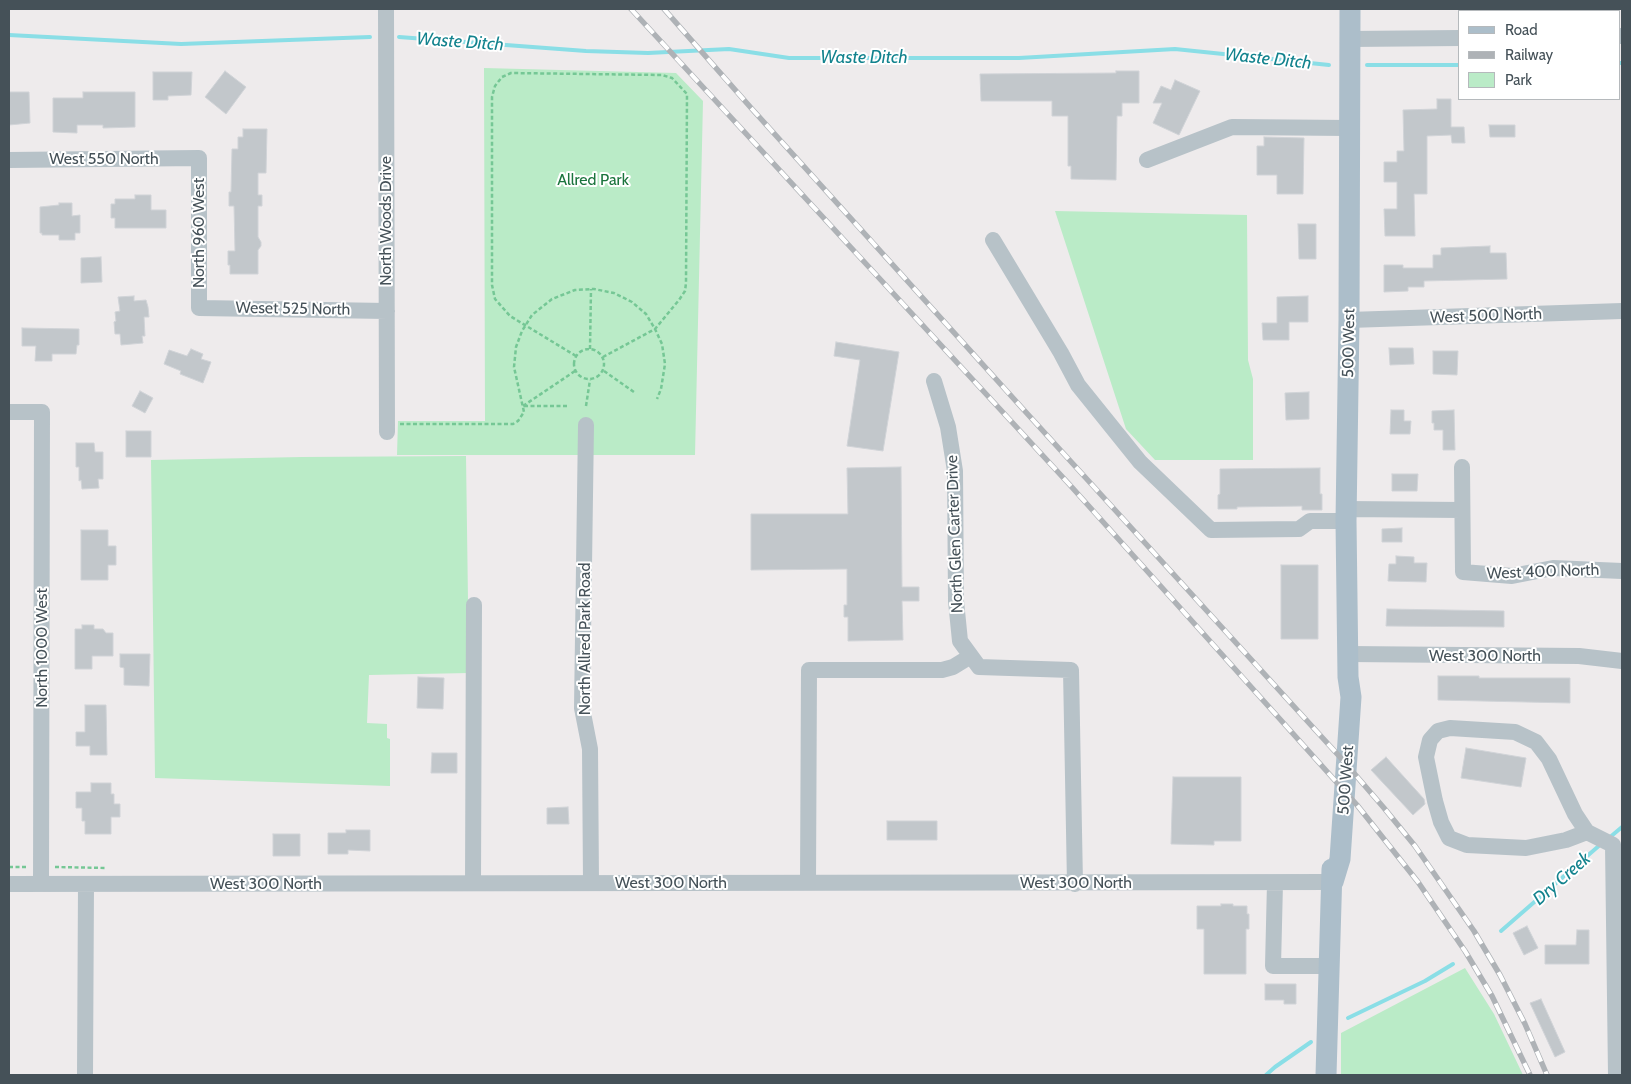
<!DOCTYPE html>
<style>
body{margin:0}
#map{position:relative;width:1631px;height:1084px;overflow:hidden;background:#eeebec;font-family:Cabin,sans-serif}
canvas{display:block}
.frame{position:absolute;inset:0;border:10px solid #455158;pointer-events:none}
.legend{position:absolute;left:1458px;top:10px;width:162px;height:90px;box-sizing:border-box;background:#fff;border:1px solid #b5b9bc;margin:0;padding:6px 9px;list-style:none;font-size:15px;color:#455158}
.legend li{display:flex;align-items:center;gap:10px;height:25px}
.legend b{width:25px;border:1px solid #b5b9bc}
</style>
<div id="map">
<canvas width="1631" height="1084"></canvas>
<div class="frame"></div>
<ul class="legend">
<li><b style="height:6px;background:#acbeca"></b>Road</li>
<li><b style="height:6px;background:#aeb2b6"></b>Railway</li>
<li><b style="height:14px;background:#baebc7"></b>Park</li>
</ul>
</div>
<script>
const context = document.querySelector('canvas').getContext('2d');
context.lineJoin = 'round';
function fill(path, color) { context.fillStyle = color; context.fill(path, 'evenodd'); }
const poly = rows => new Path2D(rows.map(r => 'M' + r).join(''));
function trace(path, color, width, dash) { context.strokeStyle = color; context.lineWidth = width; context.lineCap = dash ? 'butt' : 'round'; context.setLineDash(dash || []); context.stroke(path); }
function drawText(font, color, halo, rows, align = 'center') {
  context.font = font + ' Cabin,sans-serif'; context.lineWidth = 4; context.setLineDash([]); context.textBaseline = 'middle'; context.strokeStyle = halo; context.fillStyle = color; for (const [text, x, y, turn = 0] of rows) {
    context.save(); context.translate(x, y); context.rotate((+turn || 0) * Math.PI / 180); context.textAlign = isNaN(turn) ? turn : align; if (halo) context.strokeText(text, 0, 0); context.fillText(text, 0, 0); context.restore();
  }
}
const green = poly([
 [484,68,676,73,703,101,695,455,397,455,398,421,485,421],
 [1055,211,1247,215,1248,360,1253,379,1253,460,1155,460,1126,429],
 [466,456,469,673,369,675,367,723,387,724,387,738,390,739,390,786,155,778,151,460,302,457],
 [1465,968,1494,1014,1523,1075,1341,1075,1341,1033]
]);
const stream = poly([
 [9,35,181,44,370,37],
 [399,37,586,51,648,53,729,49,789,58,1019,58,1175,49,1329,65],
 [1620,63,1622,63],
 [1367,65,1460,65],
 [1609,838,1622,827],
 [1501,931,1601,844],
 [1348,1018,1425,981,1453,964],
 [1266,1075,1275,1067,1311,1042]
]);
const building = poly([
 [225,71,246,87,226,114,205,97,225,71],
 [1116,71,1139,71,1139,103,1122,103,1122,116,1117,116,1116,180,1071,179,1071,166,1068,166,1068,116,1052,116,1052,101,981,101,980,74,1116,73,1116,71],
 [153,72,192,72,191,95,168,96,168,100,153,100,153,72],
 [1175,80,1200,91,1179,135,1153,123,1162,103,1153,103,1161,86,1171,90,1175,80],
 [9,92,29,92,30,123,9,125,9,92],
 [83,92,135,92,135,127,103,128,103,125,77,125,77,133,53,132,53,98,83,98,83,92],
 [1437,99,1451,99,1451,127,1464,127,1465,143,1452,143,1451,135,1427,136,1427,194,1414,194,1415,236,1385,236,1384,209,1397,209,1397,182,1384,182,1384,162,1397,162,1397,151,1404,151,1403,110,1437,109,1437,99],
 [1489,125,1515,125,1515,137,1490,137,1489,125],
 [243,129,267,129,266,173,258,173,258,195,262,195,262,206,258,206,258,237,261,242,261,246,258,250,258,274,230,274,230,265,228,265,228,251,235,251,234,206,229,206,229,192,231,192,232,149,238,149,238,137,243,137,243,129],
 [1264,137,1304,138,1303,194,1277,194,1277,175,1257,175,1257,146,1264,146,1264,137],
 [135,195,151,195,151,210,166,210,166,228,115,228,115,218,111,218,111,204,115,204,115,199,135,199,135,195],
 [59,203,72,203,72,216,80,215,80,233,75,233,75,240,59,240,59,235,42,235,42,233,40,233,40,207,59,205,59,203],
 [1298,224,1316,224,1316,259,1299,259,1298,224],
 [1490,246,1490,253,1506,253,1507,279,1424,281,1424,287,1408,287,1408,291,1384,292,1384,265,1403,265,1403,268,1433,268,1433,255,1441,255,1441,248,1490,246],
 [101,257,102,282,81,283,81,258,101,257],
 [134,296,134,301,146,300,148,307,149,317,144,317,145,336,142,336,143,343,121,345,120,334,115,334,114,322,116,321,115,312,120,311,118,297,134,296],
 [1308,296,1308,322,1289,322,1289,340,1263,340,1262,323,1277,323,1277,297,1308,296],
 [22,328,79,329,79,345,77,345,76,354,52,354,52,361,35,361,36,346,22,346,22,328],
 [836,342,899,352,883,451,847,446,860,360,834,356,836,342],
 [1389,348,1413,348,1414,364,1390,365,1389,348],
 [191,349,203,354,201,359,211,362,203,383,180,374,181,371,164,364,169,350,187,356,191,349],
 [1433,351,1458,351,1457,375,1433,374,1433,351],
 [140,391,153,398,145,413,132,406,140,391],
 [1309,392,1309,419,1286,420,1285,393,1309,392],
 [1391,410,1404,410,1404,421,1411,421,1410,434,1390,434,1391,410],
 [1454,410,1455,450,1443,450,1443,430,1434,430,1434,423,1432,423,1432,411,1454,410],
 [126,431,151,431,151,457,126,457,126,431],
 [76,443,94,443,95,452,103,452,103,479,98,479,99,488,82,489,81,480,79,481,79,467,76,467,76,443],
 [901,467,902,587,919,587,919,601,902,601,903,640,848,641,848,617,844,617,844,605,847,605,847,569,751,570,751,514,848,514,847,468,901,467],
 [1320,468,1320,494,1322,494,1322,510,1302,510,1302,506,1237,507,1237,509,1218,509,1218,495,1220,494,1220,469,1320,468],
 [1392,474,1418,474,1417,491,1392,491,1392,474],
 [1402,528,1402,542,1382,542,1382,529,1402,528],
 [81,530,108,530,108,546,116,546,116,565,108,565,108,580,81,580,81,530],
 [1396,556,1414,557,1414,563,1427,563,1426,582,1388,581,1389,564,1396,564,1396,556],
 [1281,565,1318,565,1318,639,1281,639,1281,565],
 [1387,609,1504,611,1504,627,1386,626,1387,609],
 [82,625,94,625,94,629,103,629,106,633,113,633,113,656,92,656,92,669,75,669,75,629,82,629,82,625],
 [120,654,150,654,149,686,124,685,124,668,120,667,120,654],
 [1438,676,1479,676,1479,678,1570,678,1570,703,1438,700,1438,676],
 [418,677,444,678,443,709,417,708,418,677],
 [85,705,106,705,107,755,90,755,90,746,76,746,76,732,85,732,85,705],
 [1466,748,1526,758,1521,787,1461,778,1466,748],
 [432,753,457,753,457,773,431,773,432,753],
 [1386,757,1424,799,1425,804,1413,815,1371,770,1386,757],
 [1173,777,1241,777,1241,841,1214,841,1214,845,1171,844,1173,777],
 [91,783,111,783,111,794,114,794,114,804,120,804,120,817,111,817,111,834,85,834,85,821,82,821,82,808,76,808,76,792,91,792,91,783],
 [568,807,569,824,547,824,547,808,568,807],
 [887,821,937,821,937,840,887,840,887,821],
 [346,830,370,830,370,851,348,850,348,854,328,854,328,833,346,833,346,830],
 [273,834,300,834,300,856,273,856,273,834],
 [1221,904,1233,904,1233,906,1247,906,1247,914,1249,914,1249,929,1246,929,1246,974,1204,974,1204,929,1197,929,1197,906,1221,906,1221,904],
 [1527,926,1538,948,1524,955,1513,933,1527,926],
 [1577,930,1589,930,1589,964,1545,964,1545,945,1576,945,1577,930],
 [1265,984,1296,984,1296,1004,1284,1004,1284,1000,1265,1000,1265,984],
 [1541,999,1565,1052,1555,1057,1530,1003,1541,999]
]);
const path = poly([
 '574 364a15 15 0 1 1 30 0a15 15 0 1 1-30 0Z',
 [590,349,591,289],
 [576,356,510,316,495,299,492,285,492,97,495,86,502,77,511,73,662,75,672,78,687,94,686,283,685,291,679,300,655,329,603,357],
 [604,371,634,392],
 [523,406,575,371],
 [524,406,567,406],
 [586,406,590,380],
 [400,424,513,424,518,421,524,412,514,367,516,347,522,331,532,315,552,299,575,290,594,289,614,293,632,302,646,314,655,329,662,344,665,364,661,389,657,399],
 [9,867,27,867],
 [55,867,107,868]
]);
const minor = poly([
 [386,9,387,432],
 [1529,9,1530,11],
 [1620,36,1622,36],
 [1350,39,1460,38],
 [9,160,199,158,199,308,387,311],
 [1147,160,1232,127,1349,128],
 [993,240,1061,353,1078,385,1140,462,1211,530,1299,529,1310,521,1346,521],
 [1349,320,1622,311],
 [934,381,948,427,955,471,956,601,960,641,979,667,1071,670,1075,884],
 [9,412,42,412,41,884],
 [586,425,582,708,590,749,591,883],
 [1462,467,1463,572,1512,576,1553,568,1622,571],
 [1346,509,1462,510],
 [1348,654,1579,656,1622,661],
 [1587,832,1566,840,1526,848,1467,845,1449,838,1441,822,1435,801,1426,757,1430,740,1438,731,1450,728,1515,732,1536,742,1549,759,1575,814,1587,832,1613,845],
 [1613,845,1616,1075],
 [473,883,474,605],
 [808,883,809,670,942,670,953,667,971,656],
 [1275,883,1273,966,1330,966],
 [9,884,1333,882],
 [85,1075,86,884]
]);
const major = poly([
 [1333,882,1340,859,1351,697,1348,677,1346,521,1349,320,1350,9],
 [1326,1075,1332,869]
]);
const rail = poly([
 [631,9,1069,484,1357,805,1418,882,1465,951,1492,996,1530,1075],
 [664,9,752,109,1023,409,1340,757,1384,808,1415,846,1474,931,1500,975,1525,1024,1547,1075]
]);
const streetNames = [
 ["West 550 North",104,159],
 ["North Woods Drive",386,221,-90],
 ["North 960 West",199,233,-90],
 ["Weset 525 North",293,309,1],
 ["West 500 North",1486,316,-2],
 ["500 West",1349,343,-89],
 ["North Glen Carter Drive",955,534,-92],
 ["West 400 North",1543,572,-2],
 ["North Allred Park Road",585,639,-90],
 ["North 1000 West",42,648,-90],
 ["West 300 North",1485,656],
 ["500 West",1346,780,-86],
 ["West 300 North",671,883],
 ["West 300 North",1076,883],
 ["West 300 North",266,884]
];
const parkNames = [
 ["Allred Park",593,180]
];
const waterNames = [
 ["Waste Ditch",460,42,4],
 ["Waste Ditch",864,58],
 ["Waste Ditch",1268,59,6],
 ["Dry Creek",1562,879,-41]
];
fill(green, '#baebc7');
trace(stream, '#8adee6', 4);
fill(building, '#c2c7cb');
trace(building, '#d0d3d7', 1);
trace(path, '#75c795', 2.5, [4, 2.5]);
trace(minor, '#b7c2c8', 16);
trace(major, '#acbeca', 21);
trace(rail, '#aeb2b6', 5.5);
trace(rail, '#fff', 4, [11]);
drawText('16px', '#455158', '#fff', streetNames);
drawText('16px', '#1b743d', '#fff', parkNames);
drawText('italic 18px', '#13838e', '#fff', waterNames);
</script>
